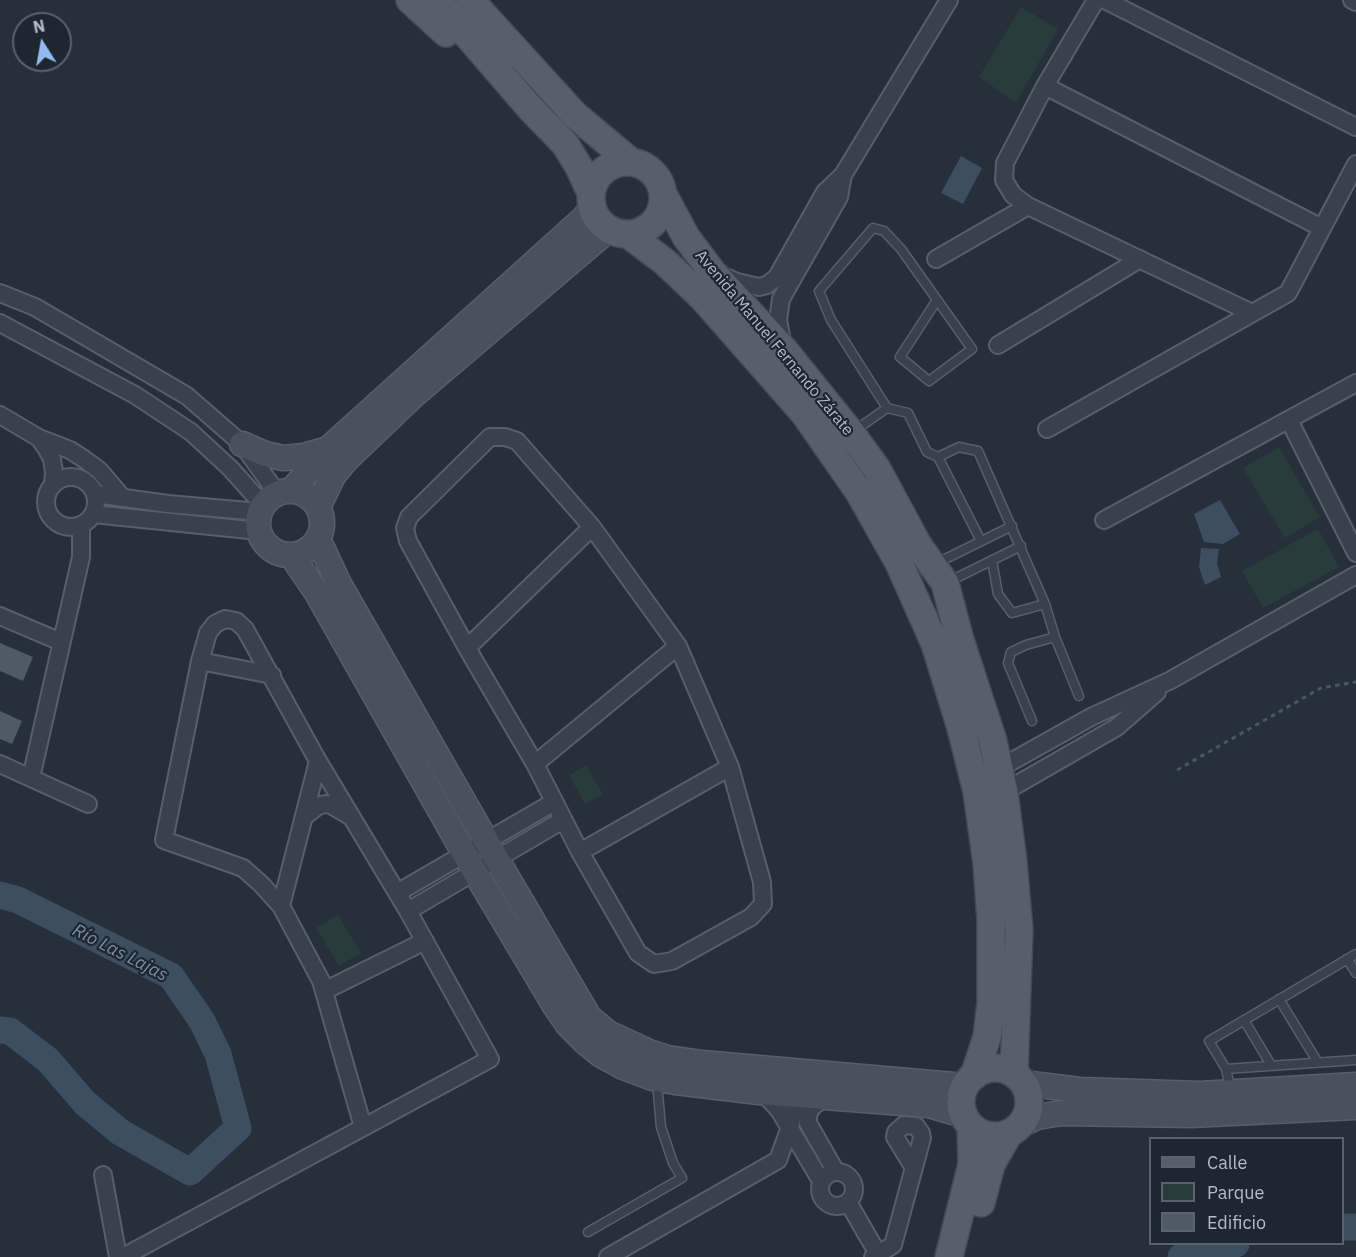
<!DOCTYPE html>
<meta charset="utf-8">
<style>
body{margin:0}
#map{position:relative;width:1356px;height:1257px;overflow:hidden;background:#262f3a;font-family:"IBM Plex Sans",sans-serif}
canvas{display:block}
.legend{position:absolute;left:1149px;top:1137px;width:195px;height:108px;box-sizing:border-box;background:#1e262f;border:2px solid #5a626b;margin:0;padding:8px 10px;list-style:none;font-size:18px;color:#b5bcc6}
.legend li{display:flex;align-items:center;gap:12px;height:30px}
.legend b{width:30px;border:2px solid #5a626b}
.north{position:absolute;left:12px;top:12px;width:60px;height:60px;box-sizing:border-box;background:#1e262f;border:2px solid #5a626b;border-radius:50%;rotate:349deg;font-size:16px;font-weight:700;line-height:24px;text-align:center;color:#b5bcc6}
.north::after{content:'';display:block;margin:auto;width:21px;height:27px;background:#93baec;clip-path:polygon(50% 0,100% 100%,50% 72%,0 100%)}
</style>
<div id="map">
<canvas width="1356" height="1257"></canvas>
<ul class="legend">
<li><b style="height:8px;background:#57606a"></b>Calle</li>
<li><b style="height:16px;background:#293c3c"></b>Parque</li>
<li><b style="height:16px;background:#4e5a65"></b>Edificio</li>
</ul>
<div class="north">N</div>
</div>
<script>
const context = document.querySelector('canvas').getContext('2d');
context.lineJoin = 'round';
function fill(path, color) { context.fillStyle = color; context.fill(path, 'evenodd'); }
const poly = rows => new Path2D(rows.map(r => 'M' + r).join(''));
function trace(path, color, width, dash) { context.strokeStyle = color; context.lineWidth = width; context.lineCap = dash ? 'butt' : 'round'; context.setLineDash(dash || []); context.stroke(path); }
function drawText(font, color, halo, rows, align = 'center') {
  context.font = font + ' "IBM Plex Sans",sans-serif'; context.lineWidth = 4.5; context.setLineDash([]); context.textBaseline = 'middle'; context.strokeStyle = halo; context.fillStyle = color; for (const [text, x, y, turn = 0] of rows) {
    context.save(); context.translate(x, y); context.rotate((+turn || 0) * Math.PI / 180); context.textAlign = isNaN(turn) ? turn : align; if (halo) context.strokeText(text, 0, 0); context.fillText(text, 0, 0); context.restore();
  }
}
const green = poly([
 [1021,7,1058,29,1016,103,979,77],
 [1279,447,1320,517,1285,538,1243,468],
 [1318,529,1339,567,1263,608,1242,571],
 [586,765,603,794,585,804,569,775],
 [338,915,361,953,339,966,316,928]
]);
const water = poly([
 [961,156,982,168,963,204,941,193],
 [1220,500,1240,534,1223,544,1204,542,1194,514],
 [1201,548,1219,549,1217,563,1221,577,1205,585,1199,567]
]);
const river = poly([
 [0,895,18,900,171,976,202,1021,218,1054,238,1128,190,1172,120,1132,85,1103,48,1060,10,1031,0,1030],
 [1342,1227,1356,1227],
 [1181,1257,1236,1244]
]);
const building = poly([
 [0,643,33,657,23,681,0,671],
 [0,711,22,721,12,744,0,739]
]);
const path = poly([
 [1177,770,1321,688,1356,682]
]);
const lane = poly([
 [887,408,831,320,819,291,873,228,884,231,901,249,972,349,929,381,900,357,937,300],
 [854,431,887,408,908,413,927,452,938,457,959,447,978,451,1045,604,1055,637,1079,696],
 [938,457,981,541],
 [992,560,998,594,1012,613,1045,604],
 [937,563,1012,526],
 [948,582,1021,546],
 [1032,721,1008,663,1011,652,1026,645,1055,637],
 [1347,959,1356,973],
 [1279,999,1317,1061],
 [1244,1020,1271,1065],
 [1226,1069,1356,1060],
 [1231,1091,1226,1069,1209,1041,1356,954],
 [588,1232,682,1178,673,1163,661,1127,657,1083]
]);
const street = poly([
 [1096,0,1045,86,1005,163,1004,180,1013,195,1028,206,1252,313],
 [1105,0,1356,127],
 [1352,0,1356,2],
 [1045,86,1322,228],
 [936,259,1028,206],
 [720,275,737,282,759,287,767,285,777,277,825,192,843,175,949,0],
 [0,293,35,307,187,396,242,444,277,493],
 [0,323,135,395,191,432,231,469,263,505],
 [998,345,1140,259],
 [783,346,778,320,781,299,839,197,843,175],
 [0,415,39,438,70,450,84,459,99,470,123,498],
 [1289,420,1356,553],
 [1047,429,1288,293,1356,164],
 [490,437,505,437,517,441,592,527,678,646,730,767,762,882,763,904,751,917,672,961,654,964,638,953,580,852,535,764,467,648,408,541,405,528,409,517,490,437],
 [39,438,46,448,52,459,54,472,53,484],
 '46 502a25 25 0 1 1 50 0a25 25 0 1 1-50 0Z',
 [95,494,168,504,260,512],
 [93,514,259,531],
 [1104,520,1356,383],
 [0,616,61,642],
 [467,648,592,527],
 [200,661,272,675],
 [0,764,88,804],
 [535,764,678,646],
 [1000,768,1091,717,1171,680,1356,575],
 [31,778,81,557,81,525],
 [1004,792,1117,727,1157,692],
 [304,817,318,806,325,804,331,805,350,816],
 [580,852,730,767],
 [397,893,554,802],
 [281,906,318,761],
 [408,911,563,820],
 [324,991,425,941],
 [760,1093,768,1098,779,1110,821,1181],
 [831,1097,820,1101,812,1107,808,1115,808,1123,836,1172],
 '820 1189a17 17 0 1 1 34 0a17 17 0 1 1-34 0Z',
 [103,1175,118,1257],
 [848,1202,878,1254],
 [123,1257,490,1059,408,911,318,761,245,629,236,621,225,619,215,624,208,633,200,661,164,840,243,868,261,884,281,906,321,981,363,1127],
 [608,1257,778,1160,790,1127,798,1095,798,1084],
 [873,1257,893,1245,922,1138,921,1133,916,1126,904,1125,896,1132,895,1137,914,1168]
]);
const secondary = poly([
 [242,444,265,454,283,458,304,456,328,449],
 '258 523a32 32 0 1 1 64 0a32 32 0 1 1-64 0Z',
 [291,491,328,449,584,218,591,208],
 [318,507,333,476,346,460,414,395,608,230],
 [318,539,339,584,497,860,589,1017,608,1033,649,1052,668,1058,702,1063,965,1086],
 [291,555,317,593,475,872,555,1006,568,1025,586,1043,601,1055,623,1067,652,1078,675,1082,759,1092,929,1105,963,1115],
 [1023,1083,1080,1090,1200,1094,1356,1085],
 [1020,1125,1037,1117,1061,1113,1191,1115,1356,1107]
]);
const primary = poly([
 [410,0,446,33],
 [437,0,530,108,565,144,579,167,590,191],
 [470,0,575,115,631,162],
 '591 198a36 36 0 1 1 72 0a36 36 0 1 1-72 0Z',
 [664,196,686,237,713,273,784,350,851,433,877,469,918,545,945,583,960,640,993,741,1004,792,1013,862,1019,930,1014,1074],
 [629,235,665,262,703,298,804,413,859,492,899,563,935,644,961,728,977,792,987,864,991,920,991,1003,987,1037,974,1076],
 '961 1102a34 34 0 1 1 68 0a34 34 0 1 1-68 0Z',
 [981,1203,991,1165,1009,1133],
 [949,1257,972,1164,971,1126]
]);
const streetNames = [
 ["Avenida Manuel Fernando Zárate",774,343,50]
];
const waterNames = [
 ["Río Las Lajas",120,953,27]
];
fill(green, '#293c3c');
fill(water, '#3d4e61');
trace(river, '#3d4e61', 27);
fill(building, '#4e5a65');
trace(lane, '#575f68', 11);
trace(street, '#575f68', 20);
trace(secondary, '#575f68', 27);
trace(primary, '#424a53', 30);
trace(path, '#47595a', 3, [4.5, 4.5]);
trace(lane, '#39414a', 8);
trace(street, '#39414a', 16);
trace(secondary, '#48515d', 24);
trace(primary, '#57606a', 27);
drawText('16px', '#b5bcc6', '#1e262f', streetNames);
drawText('italic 18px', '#798ea6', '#1e262f', waterNames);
</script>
